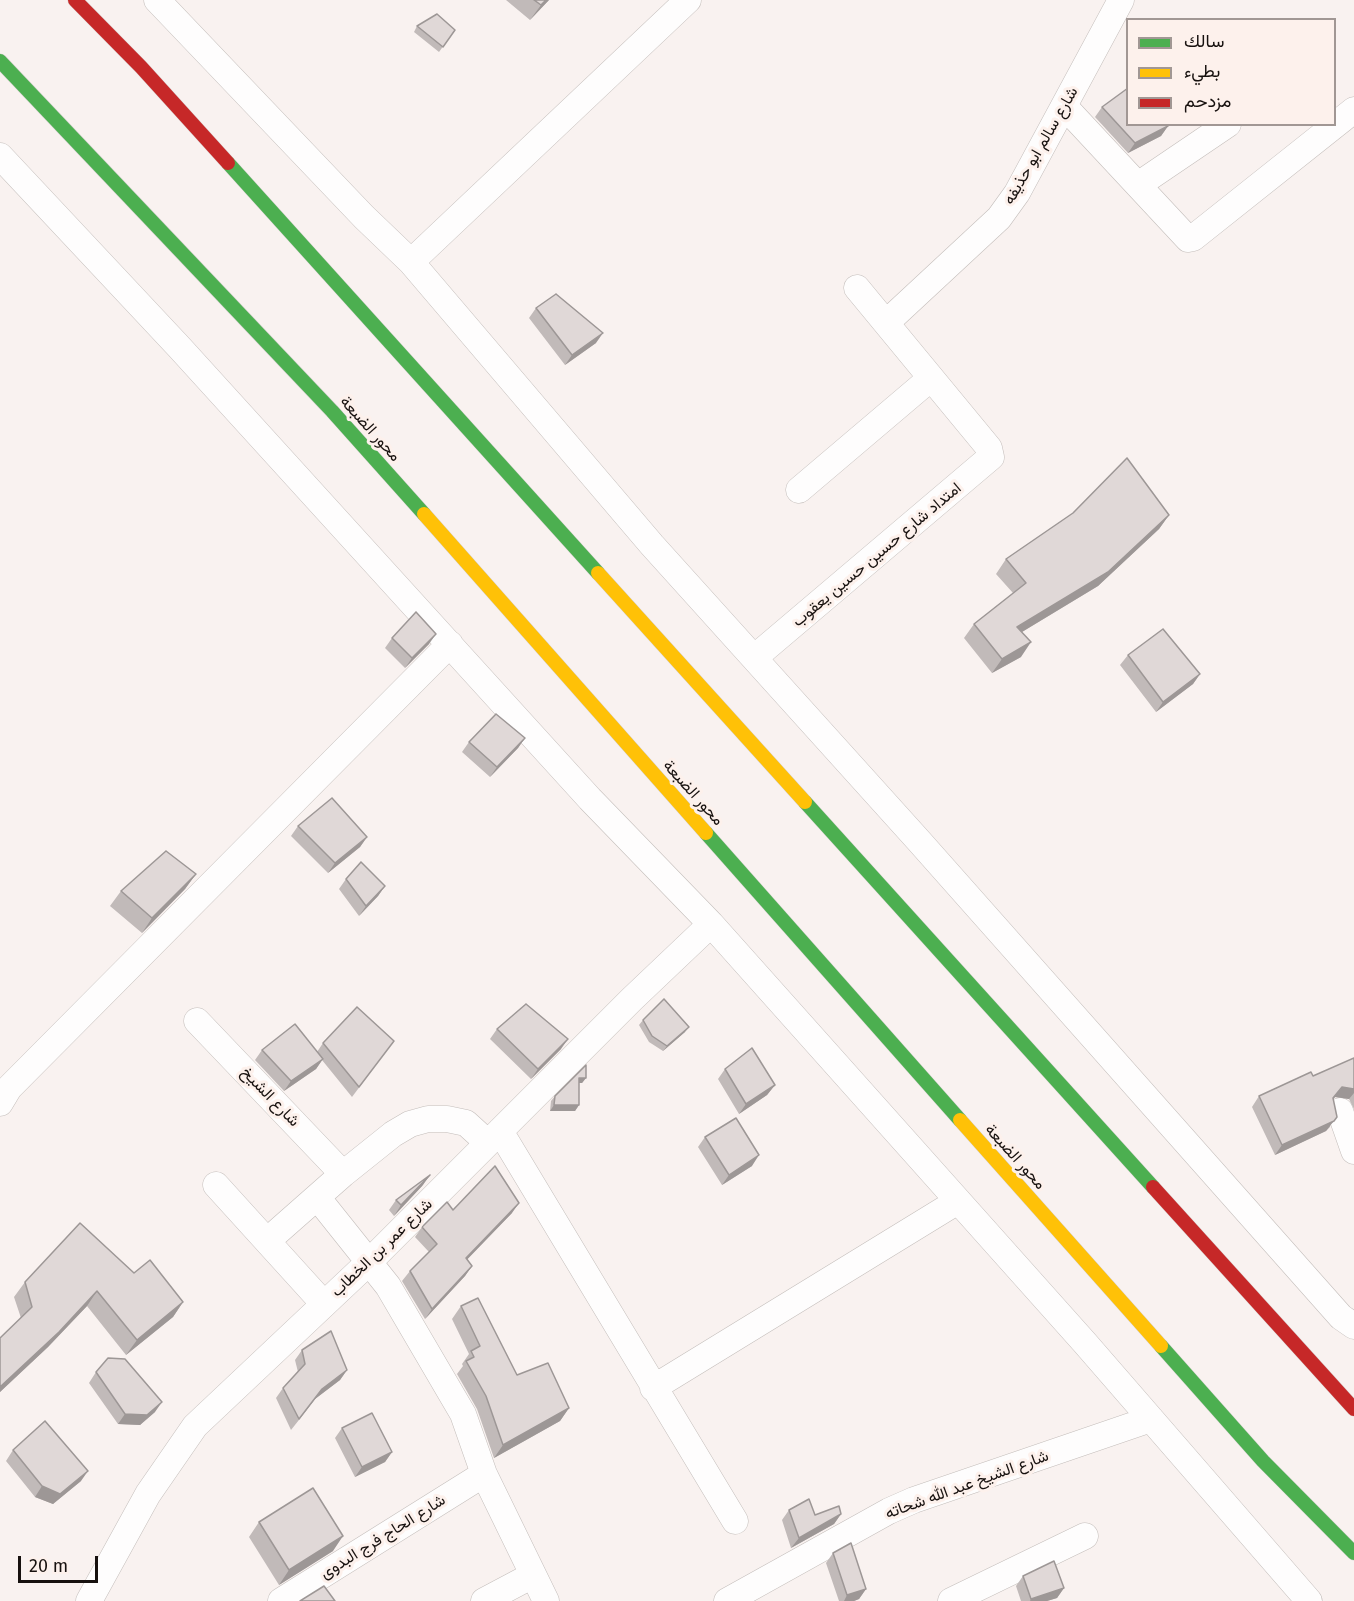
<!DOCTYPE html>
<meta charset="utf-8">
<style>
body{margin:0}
#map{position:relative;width:1354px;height:1601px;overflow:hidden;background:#f9f2f0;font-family:"Fira Sans",Vazirmatn,sans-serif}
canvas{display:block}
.legend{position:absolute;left:1126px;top:18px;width:210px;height:108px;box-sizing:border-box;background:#fdf1ec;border:2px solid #a19794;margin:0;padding:8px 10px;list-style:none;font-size:18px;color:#17110f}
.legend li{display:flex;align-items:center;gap:12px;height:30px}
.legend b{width:30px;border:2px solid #a19794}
.scale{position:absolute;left:18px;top:1556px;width:80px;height:27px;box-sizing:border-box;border:3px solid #17110f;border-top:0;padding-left:8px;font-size:18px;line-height:21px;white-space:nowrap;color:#17110f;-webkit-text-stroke:4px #fdf1ec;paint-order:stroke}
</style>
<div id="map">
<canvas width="1354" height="1601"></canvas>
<ul class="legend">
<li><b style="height:8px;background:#4caf50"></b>سالك</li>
<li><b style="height:8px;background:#ffc107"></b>بطيء</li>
<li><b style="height:8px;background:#c62828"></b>مزدحم</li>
</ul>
<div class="scale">20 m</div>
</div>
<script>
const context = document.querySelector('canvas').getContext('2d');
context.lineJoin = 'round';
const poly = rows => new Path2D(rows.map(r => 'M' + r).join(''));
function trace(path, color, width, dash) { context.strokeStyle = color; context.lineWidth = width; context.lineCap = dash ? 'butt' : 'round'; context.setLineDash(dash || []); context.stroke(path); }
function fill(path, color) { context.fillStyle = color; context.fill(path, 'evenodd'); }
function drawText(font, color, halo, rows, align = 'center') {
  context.font = font + ' "Fira Sans",Vazirmatn,sans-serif'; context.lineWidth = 6; context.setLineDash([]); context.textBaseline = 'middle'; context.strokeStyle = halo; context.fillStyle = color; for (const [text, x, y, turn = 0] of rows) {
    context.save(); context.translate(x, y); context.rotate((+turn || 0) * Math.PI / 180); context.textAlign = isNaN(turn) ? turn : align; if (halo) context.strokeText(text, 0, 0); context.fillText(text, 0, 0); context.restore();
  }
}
const street = poly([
 [157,0,364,217,411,262,652,545,919,841,1341,1317,1354,1326],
 [1065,107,1188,239,1193,238,1354,110],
 [0,156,180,348,590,799,711,924,1085,1343,1309,1601],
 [1138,185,1228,124],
 [411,262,688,0],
 [886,323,999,218,1017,193,1121,0],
 [799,490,931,378],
 [754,658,991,457,989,448,857,288],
 [197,1021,343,1174],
 [0,1103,9,1088,450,644],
 [1340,1111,1354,1151],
 [500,1131,735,1521],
 [216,1185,324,1304],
 [317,1197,388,1286,463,1414,484,1474,546,1601],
 [267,1241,343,1174,393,1134,410,1124,428,1119,447,1119,466,1123,488,1143],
 [653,1388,958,1201],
 [89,1601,148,1494,195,1426,369,1262,632,999,711,924],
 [281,1601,484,1474],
 [484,1601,533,1575],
 [727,1601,889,1511,914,1500,1151,1419],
 [951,1601,1085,1536]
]);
const fast = poly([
 [0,61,332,411,424,514],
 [228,163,598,573],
 [805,802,1153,1187],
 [706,833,960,1120],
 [1161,1346,1263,1461,1354,1553]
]);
const slow = poly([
 [424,514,706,833],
 [598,573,805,802],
 [960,1120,1161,1346]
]);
const jam = poly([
 [75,0,141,67,228,163],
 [1153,1187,1354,1409]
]);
const wall = poly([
 [506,0,549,0,530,20],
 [417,26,455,30,439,52,414,32],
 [1102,107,1168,126,1161,136,1128,153,1095,117],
 [536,308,596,343,565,365,529,318],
 [1169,515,1159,529,1098,586,1022,632,1021,657,992,673,964,638,974,624,1013,593,996,574,1006,559],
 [392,638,429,644,405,668,385,648],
 [1128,655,1200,674,1193,684,1156,712,1120,665],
 [525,738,518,748,490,777,462,752,469,742],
 [298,826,367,837,360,847,328,873,291,836],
 [196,874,185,889,142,933,110,906,121,891],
 [346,879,385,886,378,896,359,916,339,889],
 [643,1020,685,1032,663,1051,649,1042,639,1025],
 [497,1029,561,1049,531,1079,490,1039],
 [394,1041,352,1097,322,1060,316,1069,284,1091,255,1060,262,1050,317,1052,323,1043],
 [1354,1058,1354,1109,1349,1099,1335,1097,1333,1099,1330,1127,1326,1131,1275,1155,1252,1107,1259,1096,1313,1076],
 [725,1069,775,1085,767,1095,739,1114,718,1079],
 [586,1078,582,1083,579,1083,579,1105,575,1111,550,1111,551,1101,555,1096],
 [705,1137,752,1166,722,1185,698,1147],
 [423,1185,394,1216,389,1210,396,1200],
 [453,1210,512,1213,467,1259,472,1266,465,1276,425,1319,402,1281,410,1271,429,1252,415,1237,422,1227],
 [134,1273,183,1302,173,1317,126,1355,87,1306,48,1347,0,1392,0,1338,21,1318,14,1297,25,1282],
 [461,1306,517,1375,569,1408,560,1421,494,1458,477,1409,457,1374,463,1366,462,1364,469,1354,452,1319],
 [302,1350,347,1370,340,1380,315,1399,291,1430,276,1398,283,1388,298,1372,295,1360],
 [96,1372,155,1412,140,1425,118,1424,89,1383],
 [342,1428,392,1452,385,1462,355,1477,335,1438],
 [13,1450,81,1481,53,1504,35,1497,6,1461],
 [789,1510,815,1515,841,1514,834,1524,791,1548,782,1520],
 [259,1522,333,1551,279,1585,249,1537],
 [833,1553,866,1589,859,1599,854,1601,839,1601,826,1563],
 [1023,1576,1064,1588,1057,1598,1047,1601,1021,1601,1016,1586]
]);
const shadedWall = poly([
 [546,0,549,0,530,20,541,5],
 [1168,126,1161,136,1128,153,1135,143],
 [603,333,596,343,565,365,572,355],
 [1169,515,1159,529,1098,586,1007,641,1017,627],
 [436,634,429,644,405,668,412,658],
 [1031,642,1021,657,992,673,1002,659],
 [1200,674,1193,684,1156,712,1163,702],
 [525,738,518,748,490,777,497,767],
 [367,837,360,847,328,873,335,863],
 [196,874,185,889,142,933,152,918],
 [385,886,378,896,359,916,366,906],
 [689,1027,685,1032,663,1051,667,1046],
 [568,1039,561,1049,531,1079,538,1069],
 [323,1059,316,1069,284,1091,291,1081],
 [579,1078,586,1078,582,1083,575,1083],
 [775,1085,767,1095,739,1114,746,1104],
 [1342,1087,1354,1089,1354,1093,1349,1099,1335,1097,1325,1108],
 [554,1105,579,1105,575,1111,550,1111],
 [1337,1117,1326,1131,1275,1155,1282,1145],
 [759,1155,752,1166,722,1185,729,1175],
 [430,1175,423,1185,394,1216,401,1205],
 [519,1203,512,1213,459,1268,466,1258],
 [472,1266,465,1276,425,1319,432,1309],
 [97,1291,87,1306,48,1347,0,1392,0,1387],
 [183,1302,173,1317,126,1355,137,1340],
 [347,1370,340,1380,315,1399,291,1430,322,1389],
 [162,1402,155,1412,140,1425,118,1424,125,1414],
 [569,1408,560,1421,494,1458,503,1445],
 [392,1452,385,1462,355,1477,362,1467],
 [88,1471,81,1481,53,1504,35,1497,42,1486],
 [841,1514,834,1524,791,1548,799,1538],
 [343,1536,333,1551,279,1585,289,1570],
 [1064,1588,1057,1598,1047,1601,1030,1601,1031,1599],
 [866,1589,859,1599,854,1601,844,1601,847,1595]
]);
const building = poly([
 [534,0,546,0,541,5,534,0],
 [437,14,455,30,443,47,417,26,437,14],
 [1128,88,1128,124,1167,124,1168,126,1135,143,1102,107,1128,88],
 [556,294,603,333,572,355,536,308,556,294],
 [1127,458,1169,515,1108,572,1017,627,1031,642,1002,659,974,624,1026,583,1006,559,1073,513,1127,458],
 [416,612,436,634,412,658,392,638,416,612],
 [1163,629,1200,674,1163,702,1128,655,1163,629],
 [496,714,525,738,497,767,469,742,496,714],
 [332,798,367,837,335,863,298,826,332,798],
 [166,851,196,874,152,918,121,891,166,851],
 [361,862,385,886,366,906,346,879,361,862],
 [664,999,689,1027,667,1046,652,1036,643,1020,664,999],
 [526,1004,568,1039,538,1069,497,1029,526,1004],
 [357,1007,394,1041,359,1087,323,1043,357,1007],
 [295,1024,323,1059,291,1081,262,1050,295,1024],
 [752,1048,775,1085,746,1104,725,1069,752,1048],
 [1354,1058,1354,1089,1342,1087,1333,1098,1337,1117,1334,1121,1282,1145,1259,1096,1311,1072,1313,1076,1354,1058],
 [586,1065,586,1078,579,1078,579,1105,554,1105,555,1096,586,1065],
 [736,1118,759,1155,729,1175,705,1137,736,1118],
 [495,1166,519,1203,466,1258,472,1266,432,1309,410,1271,437,1244,422,1227,447,1202,453,1210,495,1166],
 [430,1175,401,1205,396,1200,430,1175],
 [80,1223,134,1273,150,1260,183,1302,137,1340,97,1291,59,1332,0,1387,0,1338,32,1307,25,1282,80,1223],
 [478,1298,517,1375,548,1363,569,1408,503,1445,486,1396,466,1361,474,1357,471,1351,480,1346,461,1306,478,1298],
 [331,1331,347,1370,322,1389,299,1419,283,1388,305,1364,302,1350,331,1331],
 [108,1358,125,1359,162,1402,147,1415,125,1414,96,1372,108,1358],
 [372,1413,392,1452,362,1467,342,1428,372,1413],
 [45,1421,88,1471,60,1494,42,1486,13,1450,45,1421],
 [313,1488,343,1536,289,1570,259,1522,313,1488],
 [809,1499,815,1515,839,1506,841,1514,799,1538,789,1510,809,1499],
 [851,1543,866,1589,847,1595,833,1553,851,1543],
 [1054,1561,1064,1588,1031,1599,1023,1576,1054,1561],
 [324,1586,335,1601,300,1601,324,1586]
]);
const streetNames = [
 ["شارع سالم ابو حذيفه",1041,146,-60],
 ["محور الضبعة",370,429,48],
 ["امتداد شارع حسين حسين يعقوب",877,555,-40],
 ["محور الضبعة",693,793,48],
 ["شارع الشيخ",270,1097,46],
 ["محور الضبعة",1015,1157,48],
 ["شارع عمر بن الخطاب",382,1248,-44],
 ["شارع الشيخ عبد الله شحاته",967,1485,-20],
 ["شارع الحاج فرج البدوى",383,1537,-32]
];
trace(street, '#c3bdba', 27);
trace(fast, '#d3cfce', 15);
trace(slow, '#d3cfce', 15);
trace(jam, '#d3cfce', 15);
trace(street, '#fefdfd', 26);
trace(fast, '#4caf50', 14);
trace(slow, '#ffc107', 14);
trace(jam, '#c62828', 14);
fill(wall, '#c1bab9');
fill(shadedWall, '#9d9796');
fill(building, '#e0d8d7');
trace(building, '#9d9796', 1.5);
drawText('16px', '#17110f', '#fdf1ec', streetNames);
</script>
